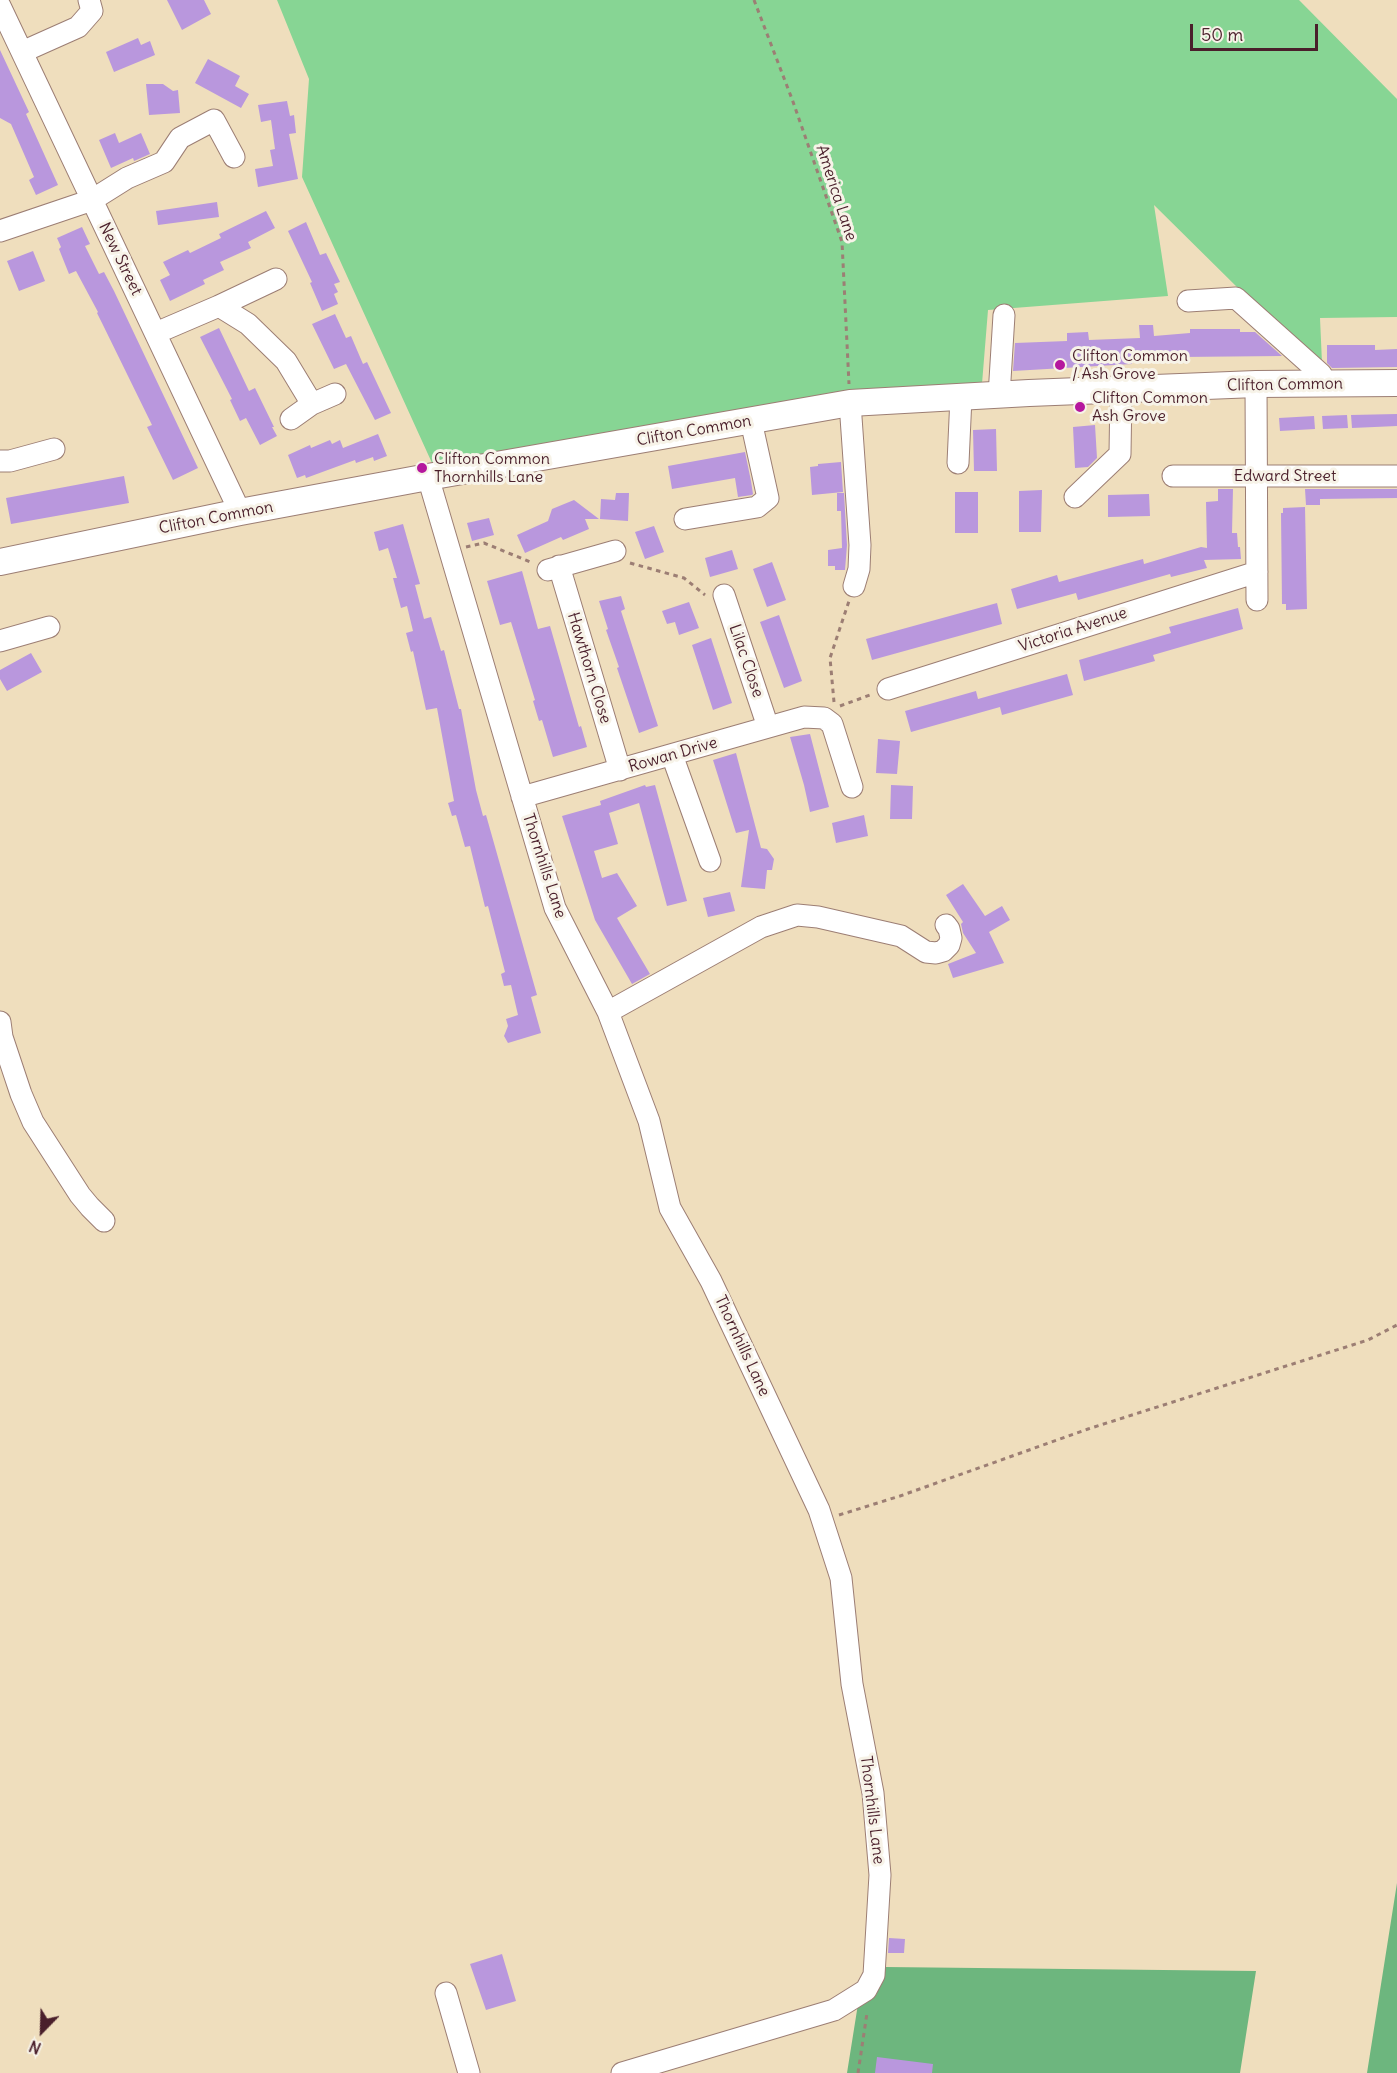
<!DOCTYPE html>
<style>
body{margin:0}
#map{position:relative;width:1397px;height:2073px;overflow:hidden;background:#efdebd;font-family:Delius,sans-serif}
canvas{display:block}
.north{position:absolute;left:12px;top:2001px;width:60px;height:60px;-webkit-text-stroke:4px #f7f3e8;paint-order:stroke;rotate:203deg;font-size:16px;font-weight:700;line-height:24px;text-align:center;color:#4a1f2b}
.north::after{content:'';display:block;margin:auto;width:21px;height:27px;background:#4a1f2b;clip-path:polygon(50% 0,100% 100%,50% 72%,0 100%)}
.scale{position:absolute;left:1190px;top:24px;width:128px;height:27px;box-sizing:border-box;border:3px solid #4a1f2b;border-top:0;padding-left:8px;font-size:18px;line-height:21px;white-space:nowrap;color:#4a1f2b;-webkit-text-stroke:4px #f7f3e8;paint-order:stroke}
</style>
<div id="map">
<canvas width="1397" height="2073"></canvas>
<div class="north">N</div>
<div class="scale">50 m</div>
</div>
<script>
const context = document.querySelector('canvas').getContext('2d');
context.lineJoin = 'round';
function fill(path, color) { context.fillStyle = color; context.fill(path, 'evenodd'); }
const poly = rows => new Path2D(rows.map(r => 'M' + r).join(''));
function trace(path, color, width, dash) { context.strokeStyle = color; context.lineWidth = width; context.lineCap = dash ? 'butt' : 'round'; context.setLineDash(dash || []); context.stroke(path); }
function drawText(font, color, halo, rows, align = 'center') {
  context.font = font + ' Delius,sans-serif'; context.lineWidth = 6; context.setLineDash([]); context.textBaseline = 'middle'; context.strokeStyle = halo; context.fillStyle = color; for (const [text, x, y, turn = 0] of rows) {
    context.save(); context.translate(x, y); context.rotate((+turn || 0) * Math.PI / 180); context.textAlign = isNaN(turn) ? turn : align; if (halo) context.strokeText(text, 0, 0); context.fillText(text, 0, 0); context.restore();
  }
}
const green = poly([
 [277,0,1299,0,1397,99,1397,317,1320,318,1322,363,1241,291,1154,205,1168,296,988,310,981,396,428,477,432,463,302,177,309,79]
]);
const forest = poly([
 [1397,1883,1397,2073,1367,2073],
 [885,1967,1256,1971,1240,2073,847,2073,858,2004,876,1995]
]);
const building = poly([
 [167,0,204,0,211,14,182,30],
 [138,38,141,45,150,41,155,55,114,72,106,52],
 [0,50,29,112,26,114,58,185,36,195,29,180,34,177,11,124,0,118],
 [208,59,240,76,235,86,249,94,241,108,195,83],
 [146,84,163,84,173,91,178,90,180,113,149,115],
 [287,101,290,116,294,115,296,133,289,134,298,179,258,187,255,169,273,166,270,150,275,149,271,120,261,122,258,105],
 [115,133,119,143,141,133,150,154,134,161,133,158,111,168,99,140],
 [217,202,219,217,158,225,156,211],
 [266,211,275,228,248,242,251,248,220,262,224,270,203,280,205,284,170,301,160,280,170,275,163,262,188,250,190,253,221,238,219,234],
 [306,222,320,255,326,253,340,282,334,284,338,292,334,294,338,304,322,311,310,283,312,282,288,231],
 [82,227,90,244,85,246,99,274,104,272,114,291,198,468,173,480,147,427,152,425,102,323,97,313,98,312,76,271,69,274,59,249,61,247,57,238],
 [33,251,45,281,19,291,7,261],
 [335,314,346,338,351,336,363,364,367,362,391,413,375,420,346,364,334,369,312,324],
 [1139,325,1153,325,1154,336,1190,333,1190,329,1240,329,1240,332,1255,332,1282,356,1180,357,1132,361,1132,364,1013,371,1015,343,1067,341,1067,333,1088,332,1089,340,1140,338],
 [219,328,249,391,255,388,274,427,272,427,277,436,260,445,246,418,240,421,230,400,232,399,200,337],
 [1327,345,1375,345,1375,350,1397,349,1397,367,1332,368,1327,363],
 [1397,414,1397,426,1352,428,1351,415],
 [1347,415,1348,428,1323,429,1322,416],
 [1314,416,1315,429,1280,431,1279,418],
 [1095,425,1097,458,1088,467,1075,468,1073,427],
 [996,429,997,471,974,471,973,430],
 [378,434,387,456,374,461,373,457,356,463,355,460,306,478,305,475,297,478,288,455,310,445,311,448,330,440,332,444,340,440,343,448],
 [745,452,751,481,753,494,752,495,738,497,735,478,672,489,668,466],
 [841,462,843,492,812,495,810,467,818,466,818,464],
 [124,476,129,503,11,524,6,498],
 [1218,489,1233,489,1232,533,1237,533,1238,547,1240,547,1241,559,1204,560,1207,568,1171,577,1170,574,1078,600,1076,593,1017,609,1011,589,1057,575,1059,582,1143,559,1144,564,1201,547,1207,548,1206,502,1218,501],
 [1305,489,1397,489,1397,498,1320,499,1320,505,1306,505],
 [1042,490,1041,532,1019,532,1019,491],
 [955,492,978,492,978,533,955,533],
 [616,493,629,493,628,521,600,519,601,499,615,500],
 [837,493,844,493,847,545,845,570,835,570,835,566,828,566,828,550,842,548,841,511,837,511],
 [1149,494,1150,516,1108,517,1108,495],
 [574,500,599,519,585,519,589,529,563,540,561,537,525,553,517,535,548,521,552,509],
 [1305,507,1307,609,1286,610,1286,604,1282,604,1281,513,1283,513,1283,508],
 [489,518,494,535,472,541,467,523],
 [403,524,420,584,415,585,424,619,431,617,441,651,444,650,459,709,461,709,476,790,483,816,486,815,537,995,531,997,541,1033,508,1043,504,1036,508,1026,506,1019,518,1015,511,985,504,986,501,974,505,972,488,906,485,907,470,846,465,847,456,815,452,816,448,803,454,801,437,708,426,710,413,651,411,652,406,633,413,631,407,606,401,608,393,578,397,578,388,548,379,551,374,532],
 [654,526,664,552,645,559,635,532],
 [732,550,738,569,710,577,705,558],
 [772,562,786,600,767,607,753,569],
 [522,571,538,629,550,626,579,727,581,726,587,747,553,757,542,720,539,721,533,701,535,700,511,622,500,625,487,581],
 [621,596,625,609,621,611,658,726,639,733,617,668,619,667,606,630,608,629,599,601],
 [689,602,699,628,679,635,675,622,667,624,662,611],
 [997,603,1002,624,872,660,866,639],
 [1238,608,1243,629,1153,655,1155,661,1084,681,1079,660,1171,633,1169,627],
 [779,615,802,681,784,688,760,622],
 [711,638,732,703,713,710,692,645],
 [31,653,42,672,7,691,0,679,0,670],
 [1067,674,1073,695,1002,715,1000,707,911,732,905,711,976,691,978,699],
 [810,734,829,807,810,812,804,785,790,737],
 [878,739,900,741,897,774,876,773],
 [736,753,761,848,767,849,774,859,772,870,767,870,765,889,741,887,749,830,736,833,713,760],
 [645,785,646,787,655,785,687,901,667,906,639,803,609,813,618,844,594,851,602,878,617,873,637,906,617,918,650,974,632,984,595,920,562,816,601,805,600,801],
 [891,785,913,786,912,819,890,819],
 [864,815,868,836,836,843,832,823],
 [963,884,985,916,1002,906,1010,920,989,932,1004,963,953,978,948,964,976,953,963,933,961,924,963,922,946,895],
 [730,892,735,911,708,917,703,898],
 [889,1938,905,1939,904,1953,888,1953],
 [502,1954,516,2001,486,2010,470,1964],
 [877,2057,933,2064,932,2073,875,2073]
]);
const path = poly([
 [754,0,792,99,842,242,849,384],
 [466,547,484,543,533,563],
 [630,563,684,578,705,595],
 [834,702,830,658,849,601],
 [840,706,870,695],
 [839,1515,900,1496,1088,1429,1368,1340,1397,1325],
 [858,2073,867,2013]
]);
const minor = poly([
 [0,6,240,512],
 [22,52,78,27,92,11,89,0],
 [0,231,92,200,127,178,164,162,180,138,214,120,234,157],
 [1188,301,1236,298,1321,374,1325,383],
 [219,306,276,279],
 [156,333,219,306,248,324,286,361,312,404],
 [1256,384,1257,600],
 [999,396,1004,315],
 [850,403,860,545,859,569,854,586],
 [291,419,312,404,335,394],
 [0,461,10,461,54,449],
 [958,463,961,397],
 [1173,476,1397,476],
 [428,477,555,908,608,1012,649,1121,670,1208,711,1281,819,1510,841,1578,852,1684,873,1793,880,1875,874,1975,866,1990,834,2010,622,2073],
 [1075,497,1120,454,1121,390],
 [685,519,757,507,768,498,751,421],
 [559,566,620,770],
 [548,570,615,551],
 [724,595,768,727],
 [0,641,49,627],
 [888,689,1257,572],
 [672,755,710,861],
 [522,797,804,717,824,718,832,724,852,787],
 [608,1012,761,927,797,915,818,917,901,936,926,952,936,953,943,951,949,945,951,938,949,929,946,925],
 [0,1022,2,1037,21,1094,33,1122,80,1195,90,1207,104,1221],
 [446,1993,469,2073]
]);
const major = poly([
 [0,562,240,512,428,477,850,403,1029,393,1256,384,1397,383]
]);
const markers = [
 [1060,365,6,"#b5179e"],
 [1080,407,6,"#b5179e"],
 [422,468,6,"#b5179e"]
];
const streetNames = [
 ["America Lane",836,193,72],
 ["New Street",120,259,64],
 ["Clifton Common",1285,385,-1],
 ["Clifton Common",694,431,-10],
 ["Edward Street",1285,476],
 ["Clifton Common",216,518,-11],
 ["Victoria Avenue",1073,630,-18],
 ["Lilac Close",746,661,71],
 ["Hawthorn Close",589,668,73],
 ["Rowan Drive",673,755,-16],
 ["Thornhills Lane",544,866,72],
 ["Thornhills Lane",742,1346,65],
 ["Thornhills Lane",872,1810,83]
];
const poiNames = [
 ["Clifton Common",1072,356],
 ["/ Ash Grove",1072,374],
 ["Clifton Common",1092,398],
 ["Ash Grove",1092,416],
 ["Clifton Common",434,459],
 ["Thornhills Lane",434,477]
];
fill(green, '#87d594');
fill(forest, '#6db67e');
fill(building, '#b997dd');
trace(minor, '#9c7e74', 23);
trace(major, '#9c7e74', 28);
trace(path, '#9c7e74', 3, [4.5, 4.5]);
trace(minor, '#fff', 21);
trace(major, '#fff', 26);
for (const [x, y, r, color] of markers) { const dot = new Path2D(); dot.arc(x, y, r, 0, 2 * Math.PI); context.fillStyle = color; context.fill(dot); trace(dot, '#f7f3e8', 2); }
drawText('16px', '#4a1f2b', '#f7f3e8', streetNames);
drawText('16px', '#4a1f2b', '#f7f3e8', poiNames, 'left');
</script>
